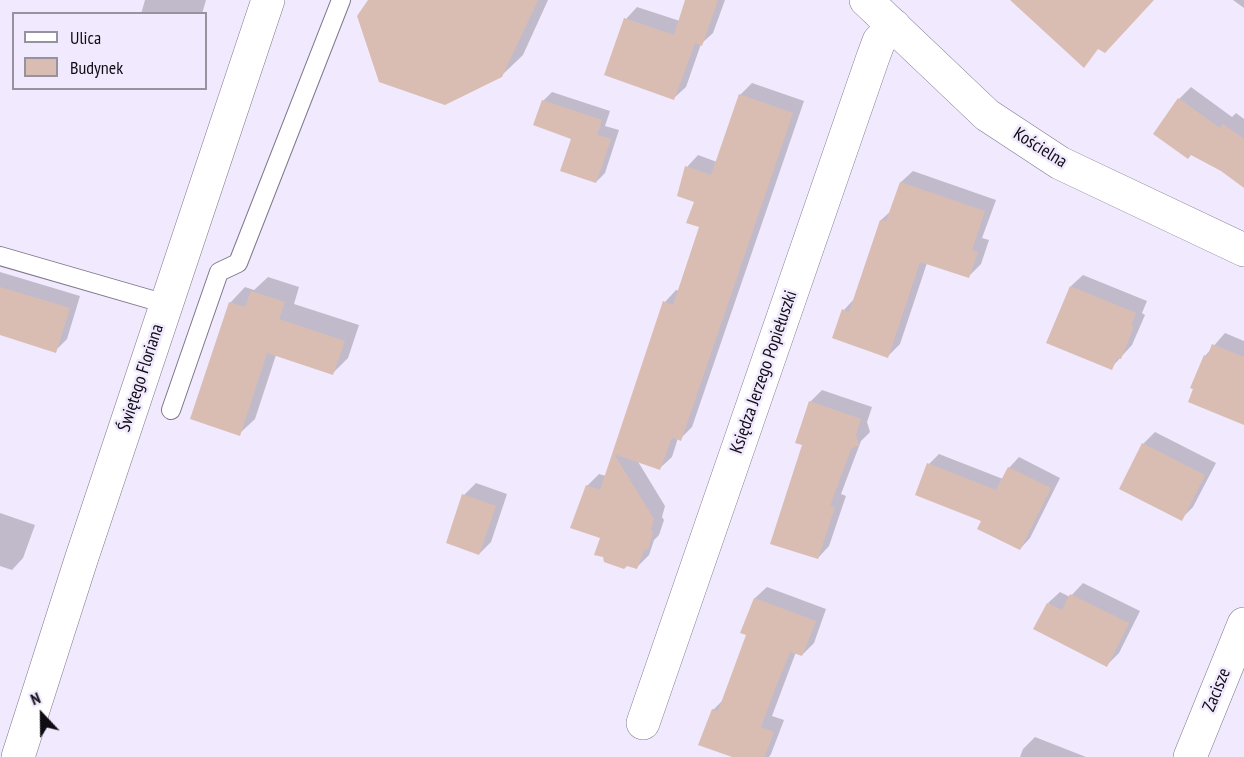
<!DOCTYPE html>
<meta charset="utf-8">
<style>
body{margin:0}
#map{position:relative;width:1244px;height:757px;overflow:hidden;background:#f1e9fd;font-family:"PT Sans Narrow",sans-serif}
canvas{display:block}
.legend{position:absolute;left:12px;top:12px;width:195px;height:78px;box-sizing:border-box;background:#f1e9fd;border:2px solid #9791a0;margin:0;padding:8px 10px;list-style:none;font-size:18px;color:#100c14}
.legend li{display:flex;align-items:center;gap:12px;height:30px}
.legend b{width:30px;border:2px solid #9791a0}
.north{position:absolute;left:12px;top:685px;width:60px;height:60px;-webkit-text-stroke:4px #f1e9fd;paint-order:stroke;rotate:338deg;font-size:16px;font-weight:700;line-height:24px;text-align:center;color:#100c14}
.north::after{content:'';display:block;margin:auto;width:21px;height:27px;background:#100c14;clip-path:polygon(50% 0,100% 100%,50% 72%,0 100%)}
</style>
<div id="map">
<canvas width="1244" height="757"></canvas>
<ul class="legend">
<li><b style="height:8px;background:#fff"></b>Ulica</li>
<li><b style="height:16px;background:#d9bdb3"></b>Budynek</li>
</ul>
<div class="north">N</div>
</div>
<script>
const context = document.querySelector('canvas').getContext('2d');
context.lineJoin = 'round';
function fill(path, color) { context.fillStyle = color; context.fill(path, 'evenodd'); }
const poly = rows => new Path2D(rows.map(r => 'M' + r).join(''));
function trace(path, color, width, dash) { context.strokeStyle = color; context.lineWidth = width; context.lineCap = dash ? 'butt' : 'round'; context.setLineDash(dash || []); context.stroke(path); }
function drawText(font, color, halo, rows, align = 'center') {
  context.font = font + ' "PT Sans Narrow",sans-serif'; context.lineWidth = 5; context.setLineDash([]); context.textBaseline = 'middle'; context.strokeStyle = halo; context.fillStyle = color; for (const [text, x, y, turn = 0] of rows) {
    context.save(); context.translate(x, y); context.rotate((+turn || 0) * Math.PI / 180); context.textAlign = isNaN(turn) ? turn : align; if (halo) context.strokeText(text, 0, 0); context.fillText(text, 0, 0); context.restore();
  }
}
const shadow = poly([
 [145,0,206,0,202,14,141,14],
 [370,0,548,0,523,55,501,76],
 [687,0,725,0,713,33,701,44,686,87,674,98,626,19,637,7,680,21],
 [1233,0,1244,0,1244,8],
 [752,83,804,101,692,427,680,439,678,438,672,457,660,468,637,460,665,506,662,517,664,520,659,535,654,540,649,555,637,567,601,537,587,486,599,474,606,476,665,302,676,290,679,291,701,226,687,167,698,155,717,162,740,95],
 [1191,87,1232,117,1236,113,1244,119,1244,186,1179,99],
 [552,92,610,111,605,126,619,130,605,173,596,182,573,138,543,101],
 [913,171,996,200,982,238,989,240,981,264,969,276,927,263,900,344,888,356,844,310,855,298,881,220,891,211,901,182],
 [0,272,80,296,67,339,55,351,0,334],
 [1083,275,1147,301,1142,313,1145,315,1132,345,1111,368,1071,286],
 [268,277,299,287,294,304,359,325,348,358,332,374,276,355,255,419,239,434,230,303,245,287,254,290],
 [1225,333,1244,341,1244,423,1205,356],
 [822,390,872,407,867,422,870,432,861,441,841,494,846,496,829,546,818,558,803,444,810,402],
 [1155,432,1216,463,1193,507,1181,519,1143,444],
 [939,454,1003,479,1009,468,1019,457,1060,478,1030,538,1020,549,983,521,929,464],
 [476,483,507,494,491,542,479,554,464,495],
 [0,513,35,525,23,558,12,570,0,566],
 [1083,583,1140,611,1119,653,1107,665,1048,603,1060,592,1070,597],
 [767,587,826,609,814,643,802,655,796,652,772,716,784,720,771,754,769,757,736,757,713,710,724,699,748,634,755,598],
 [1035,737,1086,757,1020,757,1023,749]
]);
const building = poly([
 [368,0,538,0,502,77,445,105,379,82,357,16],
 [685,0,718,0,702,46,695,43,674,100,604,75,624,18,674,35],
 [1010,0,1154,0,1105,53,1098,49,1084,68],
 [739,94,793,113,681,441,672,437,660,470,614,454,654,519,651,529,653,533,648,549,644,550,637,569,627,566,624,569,604,562,603,557,594,555,600,538,570,528,586,485,600,490,663,301,673,305,699,227,686,223,694,202,677,196,685,166,711,175],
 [1178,98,1220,128,1223,124,1244,139,1244,188,1221,171,1191,155,1188,159,1153,134],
 [542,100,602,120,597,135,611,139,596,183,560,171,571,139,533,125],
 [900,182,985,211,972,250,978,252,969,278,920,262,888,358,832,338,842,309,849,312,880,220,886,221],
 [1070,286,1136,313,1131,325,1134,326,1121,359,1117,358,1112,370,1046,343],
 [0,287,70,308,56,353,0,335],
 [251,291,285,302,279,319,345,341,333,375,267,353,240,436,190,419,229,302,245,307],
 [1212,344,1244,357,1244,425,1188,402,1193,389,1190,388,1204,355,1207,357],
 [809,401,861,419,856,435,859,445,851,449,830,506,835,507,818,559,770,544,802,445,795,443],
 [1142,443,1205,475,1182,521,1119,489],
 [927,463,996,490,1008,467,1051,488,1020,550,977,529,981,521,915,495],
 [462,494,496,506,479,555,446,543],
 [1070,594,1129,623,1107,667,1033,629,1047,603,1062,610],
 [754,598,816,621,802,656,790,652,775,689,761,727,774,732,764,757,732,757,698,745,712,709,718,711,746,635,740,633]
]);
const lane = poly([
 [0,256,166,304],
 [171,410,219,272,238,263,341,0]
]);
const street = poly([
 [643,723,872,60,879,41,894,26],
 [18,757,81,560,268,0],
 [1190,757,1244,624]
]);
const secondary = poly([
 [866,0,987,115,1060,163,1244,250]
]);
const streetNames = [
 ["Kościelna",1040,148,32],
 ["Księdza Jerzego Popiełuszki",764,372,-71],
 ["Świętego Floriana",141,378,-72],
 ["Zacisze",1217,690,-68]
];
fill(shadow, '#0003');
fill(building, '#d9bdb3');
trace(lane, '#80768c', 20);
trace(street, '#80768c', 34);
trace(secondary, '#80768c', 34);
trace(lane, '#fff', 18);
trace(street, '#fff', 33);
trace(secondary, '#fff', 33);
drawText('18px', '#100c14', '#f1e9fd', streetNames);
</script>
